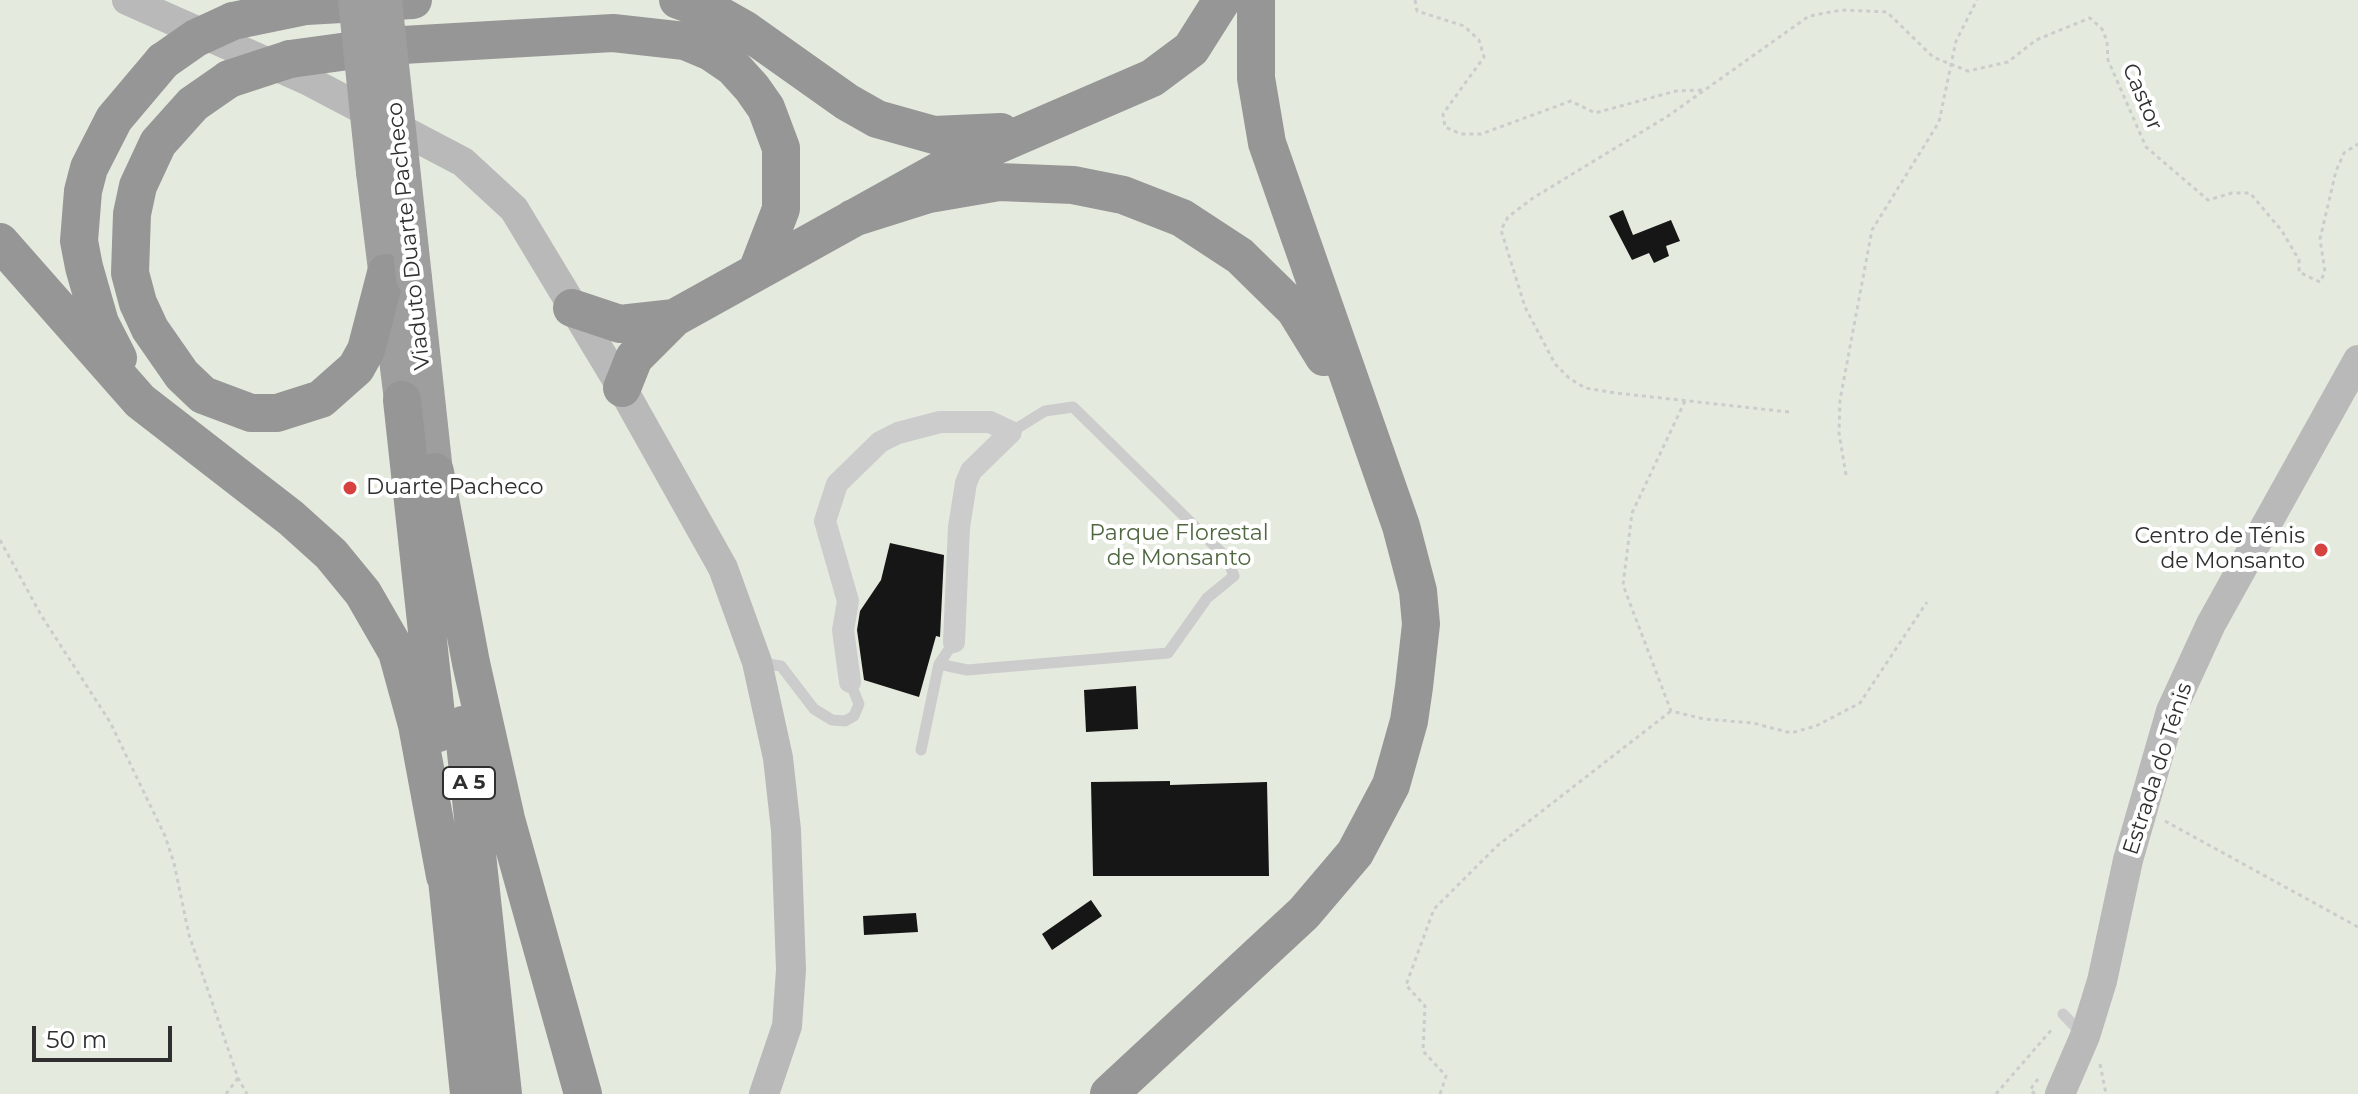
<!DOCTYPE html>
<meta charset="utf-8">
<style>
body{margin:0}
#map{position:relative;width:2358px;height:1094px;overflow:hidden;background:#fff;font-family:Montserrat,sans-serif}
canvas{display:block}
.scale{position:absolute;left:32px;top:1026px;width:140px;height:36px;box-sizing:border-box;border:4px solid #2f2f2f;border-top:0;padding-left:10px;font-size:24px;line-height:28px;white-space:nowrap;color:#2f2f2f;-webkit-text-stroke:6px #fff;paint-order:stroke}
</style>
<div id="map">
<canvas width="2358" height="1094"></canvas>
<div class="scale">50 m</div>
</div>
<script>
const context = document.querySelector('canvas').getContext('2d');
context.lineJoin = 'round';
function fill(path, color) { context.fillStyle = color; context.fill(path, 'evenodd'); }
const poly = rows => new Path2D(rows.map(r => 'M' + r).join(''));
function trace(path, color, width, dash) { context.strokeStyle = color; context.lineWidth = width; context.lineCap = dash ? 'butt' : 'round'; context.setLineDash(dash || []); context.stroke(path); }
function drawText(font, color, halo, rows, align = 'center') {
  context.font = font + ' Montserrat,sans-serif'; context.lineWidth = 8; context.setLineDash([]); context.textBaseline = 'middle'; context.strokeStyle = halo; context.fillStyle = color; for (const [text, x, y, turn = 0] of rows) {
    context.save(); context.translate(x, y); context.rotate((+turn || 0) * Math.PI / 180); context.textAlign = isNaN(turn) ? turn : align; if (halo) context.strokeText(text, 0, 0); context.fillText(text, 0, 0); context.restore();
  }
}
const green = poly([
 [0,0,2358,0,2358,1094,0,1094]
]);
const building = poly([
 [1623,210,1633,235,1671,220,1680,241,1666,246,1669,256,1654,263,1649,253,1632,260,1609,216],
 [890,543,944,555,940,637,936,636,919,697,864,680,857,630,860,611,881,580],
 [1136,686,1138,729,1086,732,1084,690],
 [1170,781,1170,785,1267,782,1269,876,1093,876,1091,782],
 [1091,900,1102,916,1052,950,1042,934],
 [916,913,918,932,864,935,863,916]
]);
const path = poly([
 [1415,0,1417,11,1464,26,1479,40,1484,57,1443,114,1445,127,1461,134,1481,134,1571,101,1595,113,1676,91,1702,90],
 [1685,401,1632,513,1623,585,1671,711,1704,719,1753,723,1791,733,1816,726,1860,703,1927,602],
 [1789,412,1616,393,1585,388,1569,378,1555,364,1525,307,1501,230,1508,217,1533,198,1668,116,1809,16,1842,10,1887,12,1933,57,1968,71,2008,62,2036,40,2090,18,2102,29,2107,41,2108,60,2146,147,2208,200,2232,193,2250,193,2282,231,2299,260,2299,272,2320,282,2325,272,2320,239,2336,171,2344,153,2358,144],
 [1846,475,1839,433,1840,400,1872,230,1939,122,1956,41,1977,0],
 [0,540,41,615,110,722,165,836,174,863,189,935,238,1078,247,1094],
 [2165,821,2358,927],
 [2100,1064,2106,1094],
 [226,1094,238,1078],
 [1440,1094,1446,1076,1423,1051,1425,1006,1406,985,1434,909,1497,846,1671,711],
 [1996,1094,2053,1028],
 [2035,1094,2030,1090,2038,1079]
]);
const service = poly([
 [761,663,781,666,814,709,832,720,845,721,854,716,859,704,850,682],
 [939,664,967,670,1168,653,1207,598,1234,576,1227,558,1073,407,1045,411,1011,432],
 [921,750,939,664,954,642],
 [2063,1014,2082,1034]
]);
const minor = poly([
 [850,682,843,630,848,601,825,521,837,484,880,442,898,433,940,422,990,422,1011,432,971,471,966,483,959,527,954,642]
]);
const secondary = poly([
 [127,0,307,80,463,162,514,209,622,388,723,568,757,662,778,758,786,830,791,970,787,1026,764,1094],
 [2060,1094,2085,1036,2102,981,2128,860,2171,711,2211,624,2358,360]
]);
const trunk = poly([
 [374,172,402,400],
 [414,278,435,472]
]);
const motorway = poly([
 [678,0,719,15,744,29,847,102,877,119,934,135,1001,132],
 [233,21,306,6,413,0],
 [290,59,385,46,613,33,685,41,711,52,733,67,752,88,766,108,781,148,781,209,757,271],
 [229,79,193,104,158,143,138,186,132,214,130,273,138,303,150,329,182,375,203,395,251,413,277,413,321,399,356,368,366,350,386,273],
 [853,218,929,194,999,182,1073,185,1123,195,1182,218,1240,256,1295,310,1324,357],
 [0,242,140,401,291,518,331,554,363,593,397,652,417,725,445,876],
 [572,308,620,324,674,318],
 [118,358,100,323,84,267,79,241,83,191,89,168,114,119,163,61],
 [622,388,634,358,674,318,944,168,1152,78,1191,49,1222,0],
 [402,400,438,733],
 [435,472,471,663,506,819,583,1094],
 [463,725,503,1094],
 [444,850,469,1094],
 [1109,1094,1304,913,1355,853,1391,785,1409,721,1414,687,1421,624,1418,591,1401,526,1267,143,1256,78,1256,0]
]);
const trunkBridge = poly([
 [356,0,374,172],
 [384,0,414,278]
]);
const motorwayBridge = poly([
 [163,61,196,38,233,21],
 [229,79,290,59]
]);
const markers = [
 [350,488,8,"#d74240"],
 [2321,550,8,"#d74240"]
];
const shields = [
 [469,783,52]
];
const shieldNames = [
 ["A 5",469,783]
];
const streetNames = [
 ["Castor",2142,97,67],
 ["Viaduto Duarte Pacheco",409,236,-96],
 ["Estrada do Ténis",2158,769,-72]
];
const poiNames = [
 ["Duarte Pacheco",366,488],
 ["Centro de Ténis",2305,537,"right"],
 ["de Monsanto",2305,562,"right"]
];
const parkNames = [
 ["Parque Florestal",1179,534],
 ["de Monsanto",1179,559]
];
fill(green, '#e4ebde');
fill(building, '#161616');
trace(path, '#ccc', 3, [4, 4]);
trace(service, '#ccc', 11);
trace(minor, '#ccc', 22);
trace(secondary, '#b9b9b9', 30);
trace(trunk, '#9e9e9e', 36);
trace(motorway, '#969696', 38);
trace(trunkBridge, '#9e9e9e', 36);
trace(motorwayBridge, '#969696', 38);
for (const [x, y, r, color] of markers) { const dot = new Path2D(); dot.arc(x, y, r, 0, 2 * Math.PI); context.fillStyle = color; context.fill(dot); trace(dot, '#fff', 3); }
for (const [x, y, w] of shields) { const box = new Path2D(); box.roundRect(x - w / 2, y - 16, w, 32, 6); context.fillStyle = '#fff'; context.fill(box); trace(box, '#2f2f2f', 2); }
drawText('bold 20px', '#2f2f2f', null, shieldNames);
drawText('22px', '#2f2f2f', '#fff', streetNames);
drawText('22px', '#2f2f2f', '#fff', poiNames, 'left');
drawText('22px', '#4f6740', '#fff', parkNames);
</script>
